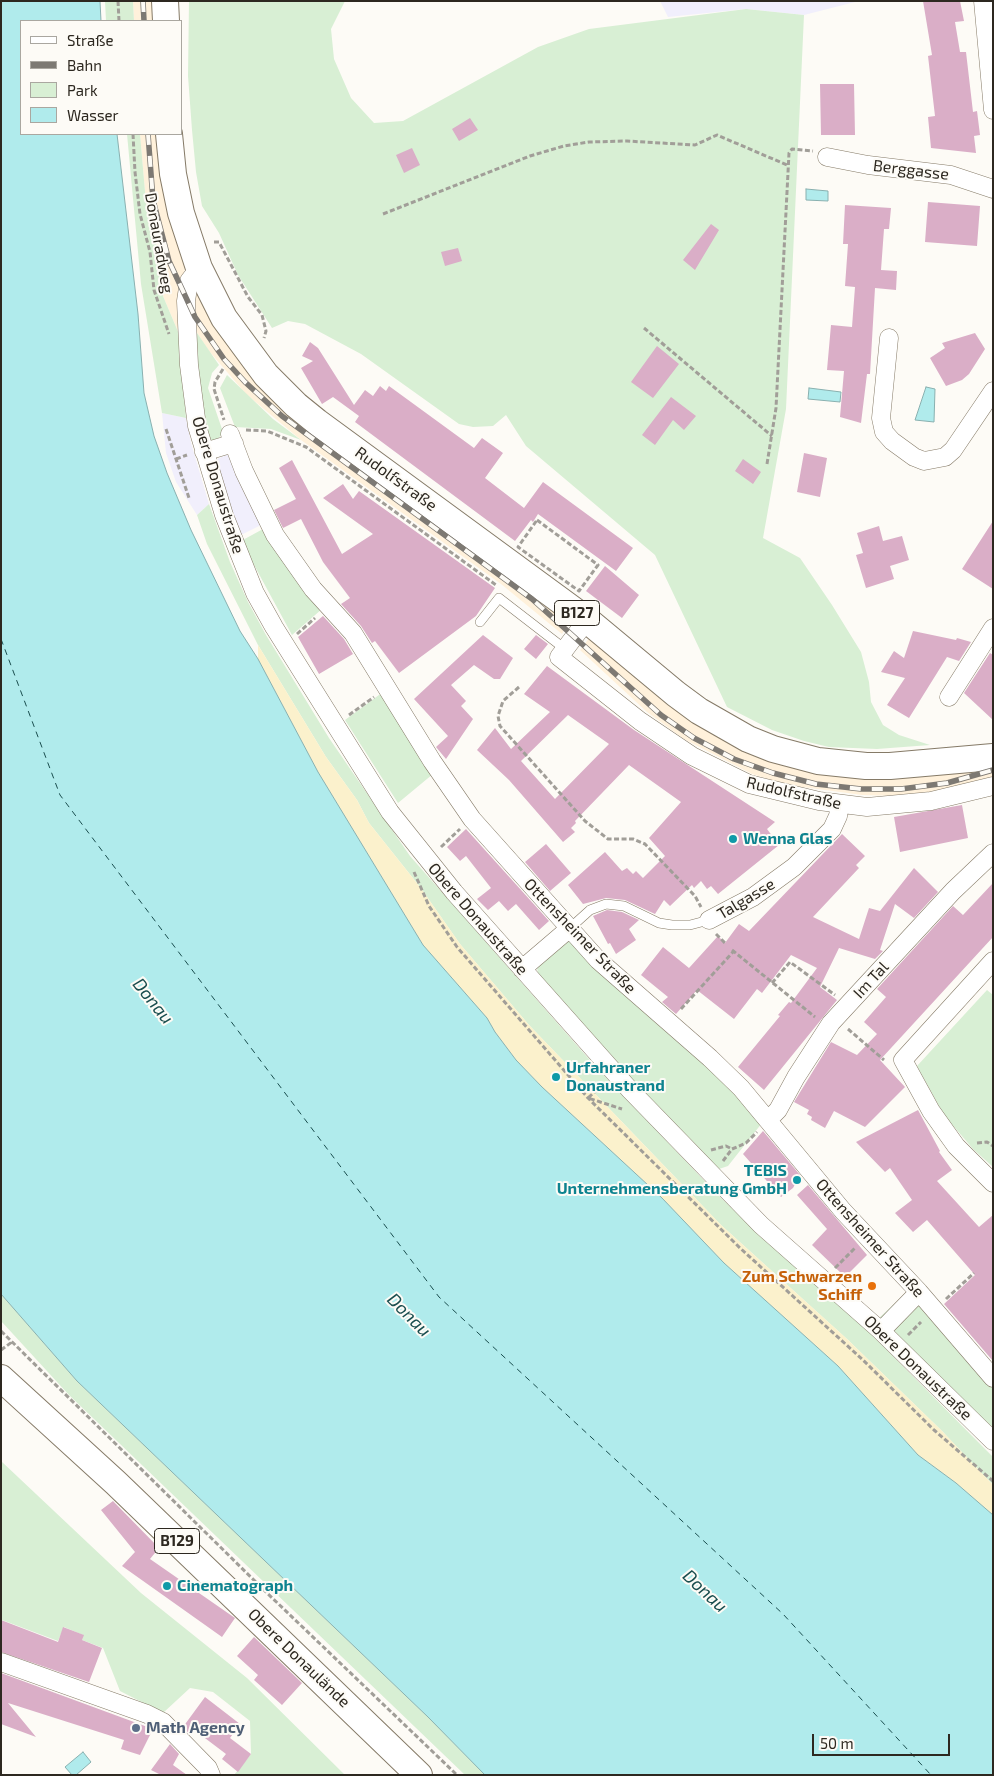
<!DOCTYPE html>
<meta charset="utf-8">
<style>
body{margin:0}
#map{position:relative;width:994px;height:1776px;overflow:hidden;background:#fdfbf6;font-family:"Exo 2",sans-serif}
canvas{display:block}
.frame{position:absolute;inset:0;border:2px solid #2d2820;pointer-events:none}
.legend{position:absolute;left:20px;top:20px;width:162px;height:115px;box-sizing:border-box;background:#fdfbf6;border:1px solid #aaa7a0;margin:0;padding:6px 9px;list-style:none;font-size:15px;color:#2d2820}
.legend li{display:flex;align-items:center;gap:10px;height:25px}
.legend b{width:25px;border:1px solid #aaa7a0}
.scale{position:absolute;left:812px;top:1734px;width:138px;height:22px;box-sizing:border-box;border:2px solid #2d2820;border-top:0;padding-left:6px;font-size:15px;line-height:18px;white-space:nowrap;color:#2d2820;-webkit-text-stroke:4px #fdfbf6;paint-order:stroke}
</style>
<div id="map">
<canvas width="994" height="1776"></canvas>
<div class="frame"></div>
<ul class="legend">
<li><b style="height:6px;background:#fff"></b>Straße</li>
<li><b style="height:6px;background:#7d7973"></b>Bahn</li>
<li><b style="height:14px;background:#d8efd4"></b>Park</li>
<li><b style="height:14px;background:#b0ebec"></b>Wasser</li>
</ul>
<div class="scale">50 m</div>
</div>
<script>
const context = document.querySelector('canvas').getContext('2d');
context.lineJoin = 'round';
function fill(path, color) { context.fillStyle = color; context.fill(path, 'evenodd'); }
const poly = rows => new Path2D(rows.map(r => 'M' + r).join(''));
function trace(path, color, width, dash) { context.strokeStyle = color; context.lineWidth = width; context.lineCap = dash ? 'butt' : 'round'; context.setLineDash(dash || []); context.stroke(path); }
function drawText(font, color, halo, rows, align = 'center') {
  context.font = font + ' "Exo 2",sans-serif'; context.lineWidth = 4; context.setLineDash([]); context.textBaseline = 'middle'; context.strokeStyle = halo; context.fillStyle = color; for (const [text, x, y, turn = 0] of rows) {
    context.save(); context.translate(x, y); context.rotate((+turn || 0) * Math.PI / 180); context.textAlign = isNaN(turn) ? turn : align; if (halo) context.strokeText(text, 0, 0); context.fillText(text, 0, 0); context.restore();
  }
}
const commercial = poly([
 [660,1,859,1,804,15,746,9,668,17],
 [162,413,186,418,191,443,209,504,197,515,176,482,166,453],
 [229,454,261,525,239,536,212,461]
]);
const built = poly([
 [133,1,154,1,154,21,134,21],
 [140,134,157,134,166,202,185,268,182,281,179,334,163,296,160,259,146,203],
 [196,293,217,327,570,620,562,634,501,584,301,440,246,394,209,351,193,327],
 [590,637,719,736,993,770,993,779,934,793,897,796,862,795,788,785,752,774,684,739,647,712,580,650]
]);
const green = poly([
 [105,1,133,1,134,21,106,21],
 [189,1,345,1,331,29,334,59,351,98,374,123,403,121,538,47,589,29,746,9,804,15,786,409,763,538,800,558,832,605,861,652,869,682,871,702,883,725,899,735,930,745,877,749,829,747,804,741,772,730,727,707,655,555,526,446,506,415,493,426,473,427,459,424,361,354,305,324,288,321,272,328,238,275,219,233,202,206,196,172,192,130,188,76],
 [127,134,140,134,146,203,160,259,163,296,179,334,186,418,162,413,141,284],
 [193,327,219,365,212,373,208,388,223,432,218,439,212,441,206,438],
 [227,375,273,419,301,440,271,429,235,427,220,388],
 [209,504,230,562,248,602,266,635,329,738,410,856,596,1067,716,1193,766,1241,865,1328,993,1457,993,1485,942,1431,847,1339,721,1225,529,1025,460,944,420,887,369,823,357,800,326,757,258,645,207,544,197,515],
 [263,529,299,584,322,609,292,635,241,541],
 [383,692,433,774,398,803,345,720],
 [568,941,573,943,738,1092,762,1123,728,1166,719,1169,684,1137,538,977,537,965],
 [987,990,993,995,993,1167,973,1149,944,1115,917,1066],
 [920,1280,993,1368,993,1448,879,1318],
 [1,1294,77,1381,428,1717,485,1775,465,1775,69,1395,1,1321],
 [1,1461,141,1593,247,1678,345,1775,234,1775,251,1754,250,1721,213,1692,190,1688,163,1713,120,1691,103,1648,82,1640,83,1635,64,1627,58,1641,2,1620]
]);
const sand = poly([
 [258,645,326,757,357,800,369,823,420,887,460,944,529,1025,721,1225,847,1339,942,1431,993,1485,993,1515,956,1483,918,1455,838,1366,724,1263,662,1198,542,1087,516,1060,495,1032,487,1018,423,945,318,772,258,659]
]);
const water = poly([
 [1,1,100,1,101,21,21,21,21,134,117,134,138,314,144,393,154,436,167,473,191,530,240,631,258,659,318,772,423,945,487,1018,495,1032,516,1060,542,1087,662,1198,724,1263,838,1366,918,1455,956,1483,993,1515,993,1775,485,1775,428,1717,77,1381,1,1294,1,1],
 [806,189,828,191,828,201,806,200,806,189],
 [926,387,935,389,934,422,915,420,926,387],
 [809,388,841,392,840,402,808,399,809,388],
 [83,1752,91,1762,76,1775,72,1775,65,1767,83,1752]
]);
const ferry = poly([
 [1,639,60,795,439,1297,783,1614,931,1775]
]);
const building = poly([
 [923,1,960,1,964,21,955,22,960,52,966,52,973,112,977,111,980,135,974,136,976,153,931,148,928,117,935,116,928,56,932,55],
 [820,84,854,84,855,135,821,135],
 [470,118,478,130,459,141,452,129],
 [412,148,420,165,404,173,396,155],
 [928,202,980,206,977,246,925,242],
 [845,205,891,208,889,229,884,229,881,270,897,271,896,290,875,288,870,374,867,374,861,423,840,417,844,371,827,370,831,325,852,327,855,287,845,286,848,244,843,244],
 [711,224,719,230,695,270,683,260],
 [458,248,462,261,445,266,441,252],
 [975,333,985,349,969,374,962,380,946,386,930,358,945,348,942,343],
 [310,342,318,348,354,405,365,390,373,396,380,386,386,391,389,386,474,448,482,438,503,453,485,478,524,508,543,482,633,548,616,571,538,514,533,522,531,520,515,541,355,422,359,416,333,397,322,404,301,368,313,361,302,356],
 [657,346,679,364,653,398,631,382],
 [671,397,696,416,684,430,673,420,655,445,642,435],
 [804,453,827,458,820,497,797,492],
 [743,459,761,472,753,484,735,471],
 [292,460,342,554,373,534,323,498,343,484,353,499,359,491,495,588,476,616,399,673,375,641,372,643,361,626,341,604,350,598,323,562,301,519,283,528,274,510,296,499,279,468],
 [993,521,993,589,962,569],
 [879,526,883,541,902,536,909,560,890,566,894,579,866,588,856,555,863,553,857,533],
 [605,566,639,595,622,618,586,591],
 [323,616,344,639,353,654,319,674,298,637],
 [913,631,956,640,957,638,971,642,959,661,947,657,909,718,887,705,905,678,881,672,894,651,904,658],
 [483,635,513,658,500,679,494,679,474,665,451,685,466,701,461,706,473,719,446,759,436,747,448,736,414,699],
 [536,635,548,644,536,659,524,649],
 [990,653,993,655,993,720,964,693],
 [547,666,634,730,775,822,767,829,779,845,718,894,711,886,707,889,701,881,694,888,692,885,670,906,664,900,655,914,625,900,606,898,583,904,568,885,605,852,622,871,627,868,633,874,636,871,643,878,665,856,649,838,681,802,629,765,575,821,576,823,571,828,575,832,563,842,509,780,477,750,495,728,511,749,550,712,524,694],
 [568,715,609,744,555,799,521,761],
 [962,805,968,838,900,852,894,817],
 [466,829,549,921,539,930,516,904,508,911,499,901,488,910,477,899,491,888,466,856,460,861,447,847],
 [842,834,865,856,856,865,859,868,813,917,859,939,869,908,880,911,914,868,938,892,914,918,895,904,880,950,883,951,875,959,839,948,820,987,837,1000,764,1090,738,1067,780,1016,778,1015,789,1002,791,1003,817,968,791,955,762,993,757,989,734,1019,697,990,676,1014,662,1002,668,997,641,975,663,947,689,968,718,936,725,943,739,924,749,931],
 [546,844,571,873,550,891,525,862],
 [993,883,993,937,880,1060,905,1087,865,1127,834,1111,825,1128,811,1120,812,1117,807,1114,809,1110,794,1102,831,1042,857,1055,877,1034,864,1022,886,997,877,989,953,906,963,915],
 [607,910,622,912,639,920,629,929,636,940,616,954,610,943,608,944,593,916],
 [918,1110,940,1151,939,1152,952,1170,937,1181,979,1227,993,1215,993,1361,944,1304,975,1275,927,1220,913,1232,895,1213,912,1200,890,1168,885,1172,856,1142],
 [763,1131,800,1175,793,1188,781,1197,743,1154],
 [808,1185,867,1255,845,1277,812,1245,827,1229,797,1195],
 [113,1501,159,1548,150,1559,235,1618,222,1637,122,1566,135,1552,101,1510],
 [1,1620,58,1642,63,1627,84,1635,82,1640,102,1648,89,1682,1,1652],
 [254,1637,302,1683,282,1705,254,1680,258,1675,237,1656],
 [1,1673,153,1729,140,1755,121,1749,124,1740,8,1703,36,1737,1,1724],
 [205,1697,240,1724,230,1738,251,1754,238,1772,222,1759,226,1754,193,1729,190,1735,183,1727],
 [170,1744,179,1754,173,1765,187,1775,161,1775,151,1770]
]);
const path = poly([
 [118,1,119,21],
 [133,134,135,172,140,214,150,252,154,290,169,334],
 [383,214,530,156,564,146,589,142,627,141,695,145,717,135,787,165],
 [214,242,219,242,248,297,262,315,266,331,264,338],
 [644,328,772,436],
 [223,369,215,382,214,389,224,420],
 [166,429,189,498],
 [246,430,267,431,306,447,496,585],
 [176,459,187,455],
 [767,464,776,408,789,153,792,149,813,151],
 [537,520,598,565,579,591,518,547,537,520],
 [297,634,315,618],
 [519,687,503,701,498,716,500,726,585,821,608,839,633,839,645,844,695,896,701,907],
 [349,715,374,697],
 [441,847,460,829],
 [414,872,429,906,457,947,588,1098,740,1248,863,1360,934,1430,993,1481],
 [716,934,725,943],
 [732,950,815,1017],
 [772,983,790,962,835,995],
 [681,1009,733,952],
 [848,1029,884,1060],
 [603,1084,588,1098,622,1109],
 [977,1143,987,1142,993,1146],
 [711,1150,726,1146,732,1149],
 [723,1161,732,1149,746,1143,757,1132],
 [835,1268,855,1248],
 [946,1299,974,1273],
 [1,1331,266,1592,457,1775],
 [908,1335,921,1322],
 [1,1350,12,1342]
]);
const service = poly([
 [480,622,499,598,565,649],
 [570,928,590,910,606,904,624,906,659,923,672,925,690,925,709,920]
]);
const minor = poly([
 [983,1,993,110],
 [827,157,868,165,951,175,993,189],
 [199,268,189,281,186,301,189,365,197,426,224,515,255,593,274,627,390,812,454,892,630,1090,761,1225,881,1331,993,1441],
 [889,338,881,418,884,432,892,441,914,457,924,461,945,457,953,450,993,391],
 [230,434,244,471,275,535,313,589,353,633,432,761,472,819,598,960,710,1058,741,1088,843,1211,919,1292,993,1378],
 [204,452,234,443],
 [587,620,559,657,640,721,692,756,749,784,819,801,867,807,931,801,993,786],
 [949,697,993,628],
 [709,920,753,897,794,867,832,829,838,816,840,804],
 [993,961,903,1060,931,1111,956,1146,993,1183],
 [522,969,570,928],
 [768,1120,778,1110,796,1077,831,1023,953,891,993,853],
 [881,1331,919,1292],
 [1,1662,147,1714,163,1722,208,1768,211,1775]
]);
const primary = poly([
 [165,1,166,21],
 [169,134,173,174,181,213,199,268,224,318,266,375,296,405,317,422,587,620,676,694,699,711,748,739,773,749,818,761,866,766,890,766,993,757],
 [1,1378,116,1483,419,1775]
]);
const rail = poly([
 [143,1,144,21],
 [148,134,153,200,169,261,195,317,224,359,245,382,282,416,532,599,661,715,694,738,734,759,773,773,816,784,861,789,901,789,947,783,993,770]
]);
const markers = [
 [733,839,5,"#0f9aa8"],
 [556,1077,5,"#0f9aa8"],
 [797,1180,5,"#0f9aa8"],
 [872,1286,5,"#e8710a"],
 [167,1586,5,"#0f9aa8"],
 [136,1728,5,"#5c6f8a"]
];
const shields = [
 [577,613,45],
 [177,1541,45]
];
const shieldNames = [
 ["B127",577,613],
 ["B129",177,1541]
];
const streetNames = [
 ["Berggasse",911,170,7],
 ["Donauradweg",159,243,80],
 ["Rudolfstraße",396,479,36],
 ["Obere Donaustraße",218,485,73],
 ["Rudolfstraße",794,793,13],
 ["Talgasse",746,899,-31],
 ["Obere Donaustraße",478,919,49],
 ["Ottensheimer Straße",580,936,46],
 ["Im Tal",871,980,-47],
 ["Ottensheimer Straße",870,1238,48],
 ["Obere Donaustraße",918,1368,44],
 ["Obere Donaulände",299,1658,44]
];
const cultureNames = [
 ["Wenna Glas",743,839],
 ["Urfahraner",566,1068],
 ["Donaustrand",566,1086],
 ["TEBIS",787,1171,"right"],
 ["Unternehmensberatung GmbH",787,1189,"right"],
 ["Cinematograph",177,1586]
];
const foodNames = [
 ["Zum Schwarzen",862,1277],
 ["Schiff",862,1295]
];
const serviceNames = [
 ["Math Agency",146,1728]
];
const waterNames = [
 ["Donau",153,1001,51],
 ["Donau",409,1315,45],
 ["Donau",705,1591,43]
];
fill(commercial, '#f1effc');
fill(built, '#fff1db');
fill(green, '#d8efd4');
fill(sand, '#fbf1cc');
fill(water, '#b0ebec');
trace(water, '#89b0af', 1);
trace(ferry, '#1a4e4f', 1, [6, 5]);
fill(building, '#daaec7');
trace(service, '#857a67', 10);
trace(minor, '#857a67', 19);
trace(primary, '#857a67', 28);
trace(path, '#a19e98', 3, [5, 2.5]);
trace(service, '#fff', 9);
trace(minor, '#fff', 18);
trace(primary, '#fff', 26);
trace(rail, '#7d7973', 5.5);
trace(rail, '#fdfbf6', 4, [11]);
for (const [x, y, r, color] of markers) { const dot = new Path2D(); dot.arc(x, y, r, 0, 2 * Math.PI); context.fillStyle = color; context.fill(dot); trace(dot, '#fdfbf6', 2); }
for (const [x, y, w] of shields) { const box = new Path2D(); box.roundRect(x - w / 2, y - 12.5, w, 25, 4); context.fillStyle = '#fdfbf6'; context.fill(box); trace(box, '#2d2820', 1); }
drawText('bold 15px', '#2d2820', null, shieldNames);
drawText('16px', '#2d2820', '#fdfbf6', streetNames);
drawText('bold 16px', '#0d838f', '#fdfbf6', cultureNames, 'left');
drawText('bold 16px', '#c56008', '#fdfbf6', foodNames, 'right');
drawText('bold 16px', '#4e5e75', '#fdfbf6', serviceNames, 'left');
drawText('italic 18px', '#1a4e4f', '#fdfbf6', waterNames);
</script>
